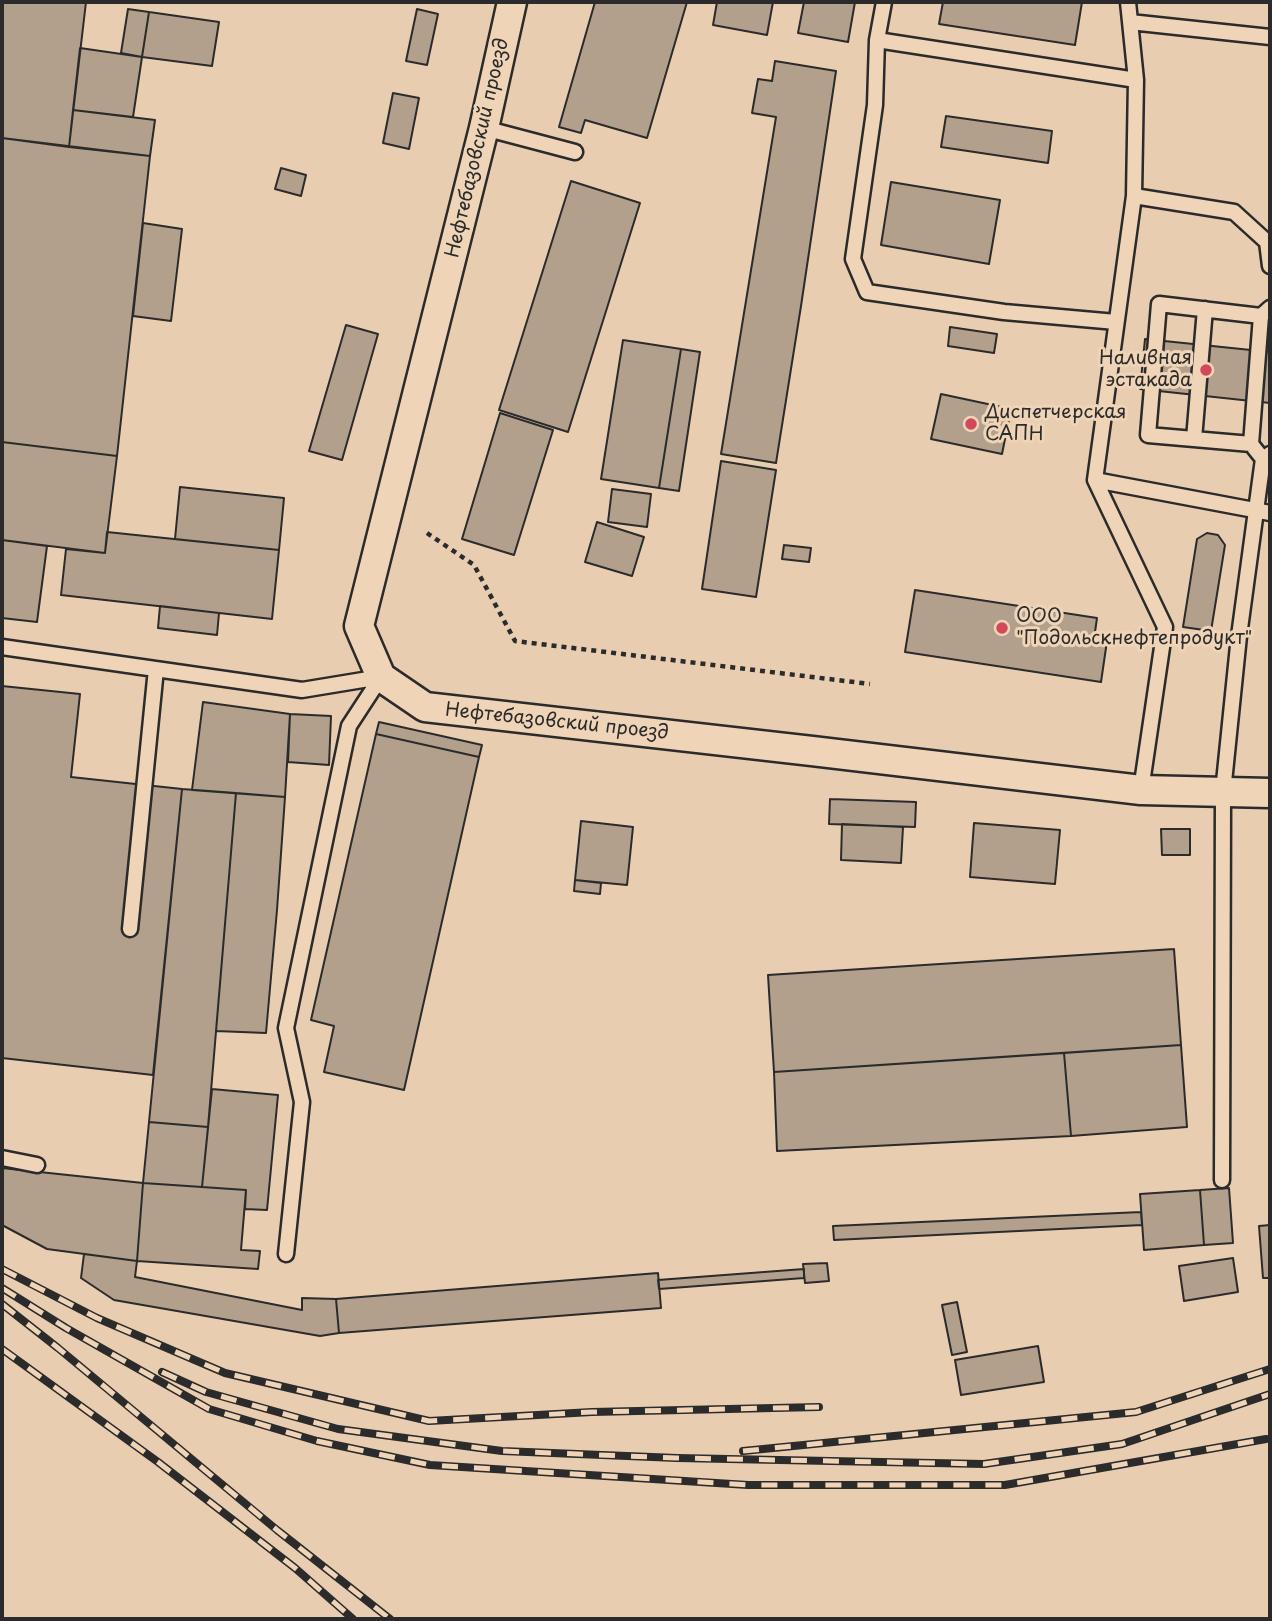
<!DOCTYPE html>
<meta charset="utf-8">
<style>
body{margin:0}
#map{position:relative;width:1272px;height:1621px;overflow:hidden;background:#e8cdb1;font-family:"Playpen Sans",sans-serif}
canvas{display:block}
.frame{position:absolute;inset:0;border:4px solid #2b2b2b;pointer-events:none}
</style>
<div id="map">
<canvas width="1272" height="1621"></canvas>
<div class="frame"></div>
</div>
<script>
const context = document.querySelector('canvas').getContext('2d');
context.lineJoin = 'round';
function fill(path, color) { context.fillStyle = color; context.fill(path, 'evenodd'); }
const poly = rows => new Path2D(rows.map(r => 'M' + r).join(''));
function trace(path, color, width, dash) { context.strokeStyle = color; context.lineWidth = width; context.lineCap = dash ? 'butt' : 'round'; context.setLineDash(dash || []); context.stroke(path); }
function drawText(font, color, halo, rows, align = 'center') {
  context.font = font + ' "Playpen Sans",sans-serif'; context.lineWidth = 6; context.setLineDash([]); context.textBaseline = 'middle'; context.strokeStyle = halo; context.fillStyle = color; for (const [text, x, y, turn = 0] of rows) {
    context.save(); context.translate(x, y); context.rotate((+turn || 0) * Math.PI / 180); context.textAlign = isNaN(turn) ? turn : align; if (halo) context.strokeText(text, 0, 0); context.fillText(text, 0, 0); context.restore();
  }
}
const building = poly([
 [2,2,86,2,69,147,2,138,2,2],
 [595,2,687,2,647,138,585,120,581,133,559,127,595,2],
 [717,2,773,2,767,35,713,25,717,2],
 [804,2,855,2,848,42,798,33,804,2],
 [943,2,1082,2,1075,45,939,24,943,2],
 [128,9,149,12,142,57,121,53,128,9],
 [417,9,438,14,427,65,406,61,417,9],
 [149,12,219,22,212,66,142,57,149,12],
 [80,48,142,57,133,117,73,110,80,48],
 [775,61,836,71,801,306,776,463,721,454,776,117,752,113,758,79,772,81,775,61],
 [393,93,419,98,409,149,383,143,393,93],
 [73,110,155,120,150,156,69,147,73,110],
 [946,116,1052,131,1048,163,941,147,946,116],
 [2,138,150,156,117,456,2,442,2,138],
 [281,168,306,175,301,196,275,189,281,168],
 [571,181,640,203,568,432,499,410,571,181],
 [891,182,1000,200,989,264,881,245,891,182],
 [143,223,182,229,171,321,133,316,143,223],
 [346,325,378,334,342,460,309,451,346,325],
 [950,327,997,334,994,353,948,346,950,327],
 [1145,339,1270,352,1270,403,1140,389,1145,339],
 [623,340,681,349,659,488,601,479,623,340],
 [681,349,700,352,679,491,659,488,681,349],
 [941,394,1011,409,1002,454,931,439,941,394],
 [500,413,553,430,514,555,462,539,500,413],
 [2,442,117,456,105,553,2,540,2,442],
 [721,461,776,470,756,597,702,589,721,461],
 [180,487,284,498,279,550,175,539,180,487],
 [612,489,651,494,647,527,608,522,612,489],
 [597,522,644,537,632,576,585,562,597,522],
 [107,532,279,550,272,619,61,595,66,549,105,553,107,532],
 [1207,533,1218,535,1225,545,1211,631,1183,627,1197,539,1207,533],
 [2,540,47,546,37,622,2,618,2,540],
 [784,545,811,548,809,562,782,559,784,545],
 [915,590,1097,618,1094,639,1107,641,1101,682,905,652,915,590],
 [160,606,219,613,217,635,158,628,160,606],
 [2,686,80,694,71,777,182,789,153,1075,2,1058,2,686],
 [203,702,290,714,285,797,192,790,203,702],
 [290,714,331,716,329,765,288,762,290,714],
 [379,722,482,745,479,757,376,734,379,722],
 [376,734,479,757,404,1090,324,1072,334,1026,311,1020,376,734],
 [182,789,236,793,208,1127,149,1122,182,789],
 [236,793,285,797,277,910,266,1033,216,1031,236,793],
 [830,799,916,802,915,827,829,824,830,799],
 [581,821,633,827,627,885,575,880,581,821],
 [974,823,1060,830,1055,884,970,877,974,823],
 [842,824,903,827,901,863,841,860,842,824],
 [1161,829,1190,829,1190,855,1162,855,1161,829],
 [575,880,601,883,600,894,574,891,575,880],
 [1174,949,1181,1045,774,1072,768,975,1174,949],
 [1181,1045,1187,1127,1071,1136,1064,1053,1181,1045],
 [1064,1053,1071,1136,777,1151,774,1072,1064,1053],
 [212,1089,278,1095,267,1210,245,1209,246,1190,202,1187,212,1089],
 [149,1122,208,1127,202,1187,143,1183,149,1122],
 [2,1168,143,1183,137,1261,47,1249,2,1225,2,1168],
 [143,1183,246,1190,241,1250,260,1251,258,1269,137,1261,143,1183],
 [1229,1188,1233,1243,1204,1245,1200,1190,1229,1188],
 [1200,1190,1204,1245,1144,1250,1140,1194,1200,1190],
 [1141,1212,1142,1225,834,1240,833,1226,1141,1212],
 [1270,1225,1270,1278,1263,1278,1259,1226,1270,1225],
 [84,1254,137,1261,135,1277,302,1310,302,1298,336,1299,339,1333,320,1336,114,1300,81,1278,84,1254],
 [1233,1258,1238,1292,1184,1301,1179,1266,1233,1258],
 [827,1263,829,1281,805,1283,803,1264,827,1263],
 [804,1269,804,1278,659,1289,658,1280,804,1269],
 [658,1273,661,1308,339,1333,336,1299,658,1273],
 [957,1302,967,1352,952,1355,942,1305,957,1302],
 [1038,1346,1044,1382,961,1395,955,1360,1038,1346]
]);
const path = poly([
 [427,533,474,565,515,641,870,684]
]);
const service = poly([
 [884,2,877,40,875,105,853,259,867,292,1004,312,1116,322],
 [1128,2,1136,80,1134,196,1095,480,1165,627,1141,790],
 [1130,22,1270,37],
 [877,40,1136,80],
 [484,128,575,152],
 [1134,196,1234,212,1267,242,1270,266],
 [1194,439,1205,309],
 [1251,444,1261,316],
 [1263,459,1251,444,1148,435,1159,304,1261,316,1270,308],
 [1095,480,1270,513],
 [2,647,302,690,381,677],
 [130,929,156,669],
 [2,1158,37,1165],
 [1222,1180,1223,792,1239,636,1263,459,1270,454],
 [286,1254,302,1102,286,1028,349,726,381,677]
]);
const minor = poly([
 [512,2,484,128,359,626,381,677,425,707,812,751,1141,790,1270,793]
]);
const rail = poly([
 [2,1269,97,1318,225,1373,429,1421,592,1412,819,1407],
 [2,1288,66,1328,209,1409,317,1441,430,1465,748,1485,1005,1485,1266,1439],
 [2,1304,58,1348,277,1530,390,1619],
 [2,1349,158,1462,295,1568,353,1619],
 [162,1372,206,1392,338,1429,502,1451,677,1458,984,1464,1122,1444,1270,1394],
 [743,1451,1136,1412,1270,1369]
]);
const markers = [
 [1206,370,7,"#d1495b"],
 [971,424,7,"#d1495b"],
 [1002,628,7,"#d1495b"]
];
const streetNames = [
 ["Нефтебазовский проезд",478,148,-77],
 ["Нефтебазовский проезд",557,722,6]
];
const poiNames = [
 ["Наливная",1192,359,"right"],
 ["эстакада",1192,381,"right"],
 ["Диспетчерская",985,413],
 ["САПН",985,435],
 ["ООО",1016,617],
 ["\"Подольскнефтепродукт\"",1016,639]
];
fill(building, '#b3a08c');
trace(building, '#2b2b2b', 2);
trace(service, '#2b2b2b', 19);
trace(minor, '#2b2b2b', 33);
trace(path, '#2b2b2b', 4.5, [5, 5]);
trace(service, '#f0d4b7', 14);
trace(minor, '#f0d4b7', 28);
trace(rail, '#2b2b2b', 8);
trace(rail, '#f0d4b7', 5, [16]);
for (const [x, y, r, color] of markers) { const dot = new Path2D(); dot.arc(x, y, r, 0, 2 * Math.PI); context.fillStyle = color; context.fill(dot); trace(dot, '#f0d4b7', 2.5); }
drawText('19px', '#2b2b2b', '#f0d4b7', streetNames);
drawText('19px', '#2b2b2b', '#f0d4b7', poiNames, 'left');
</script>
